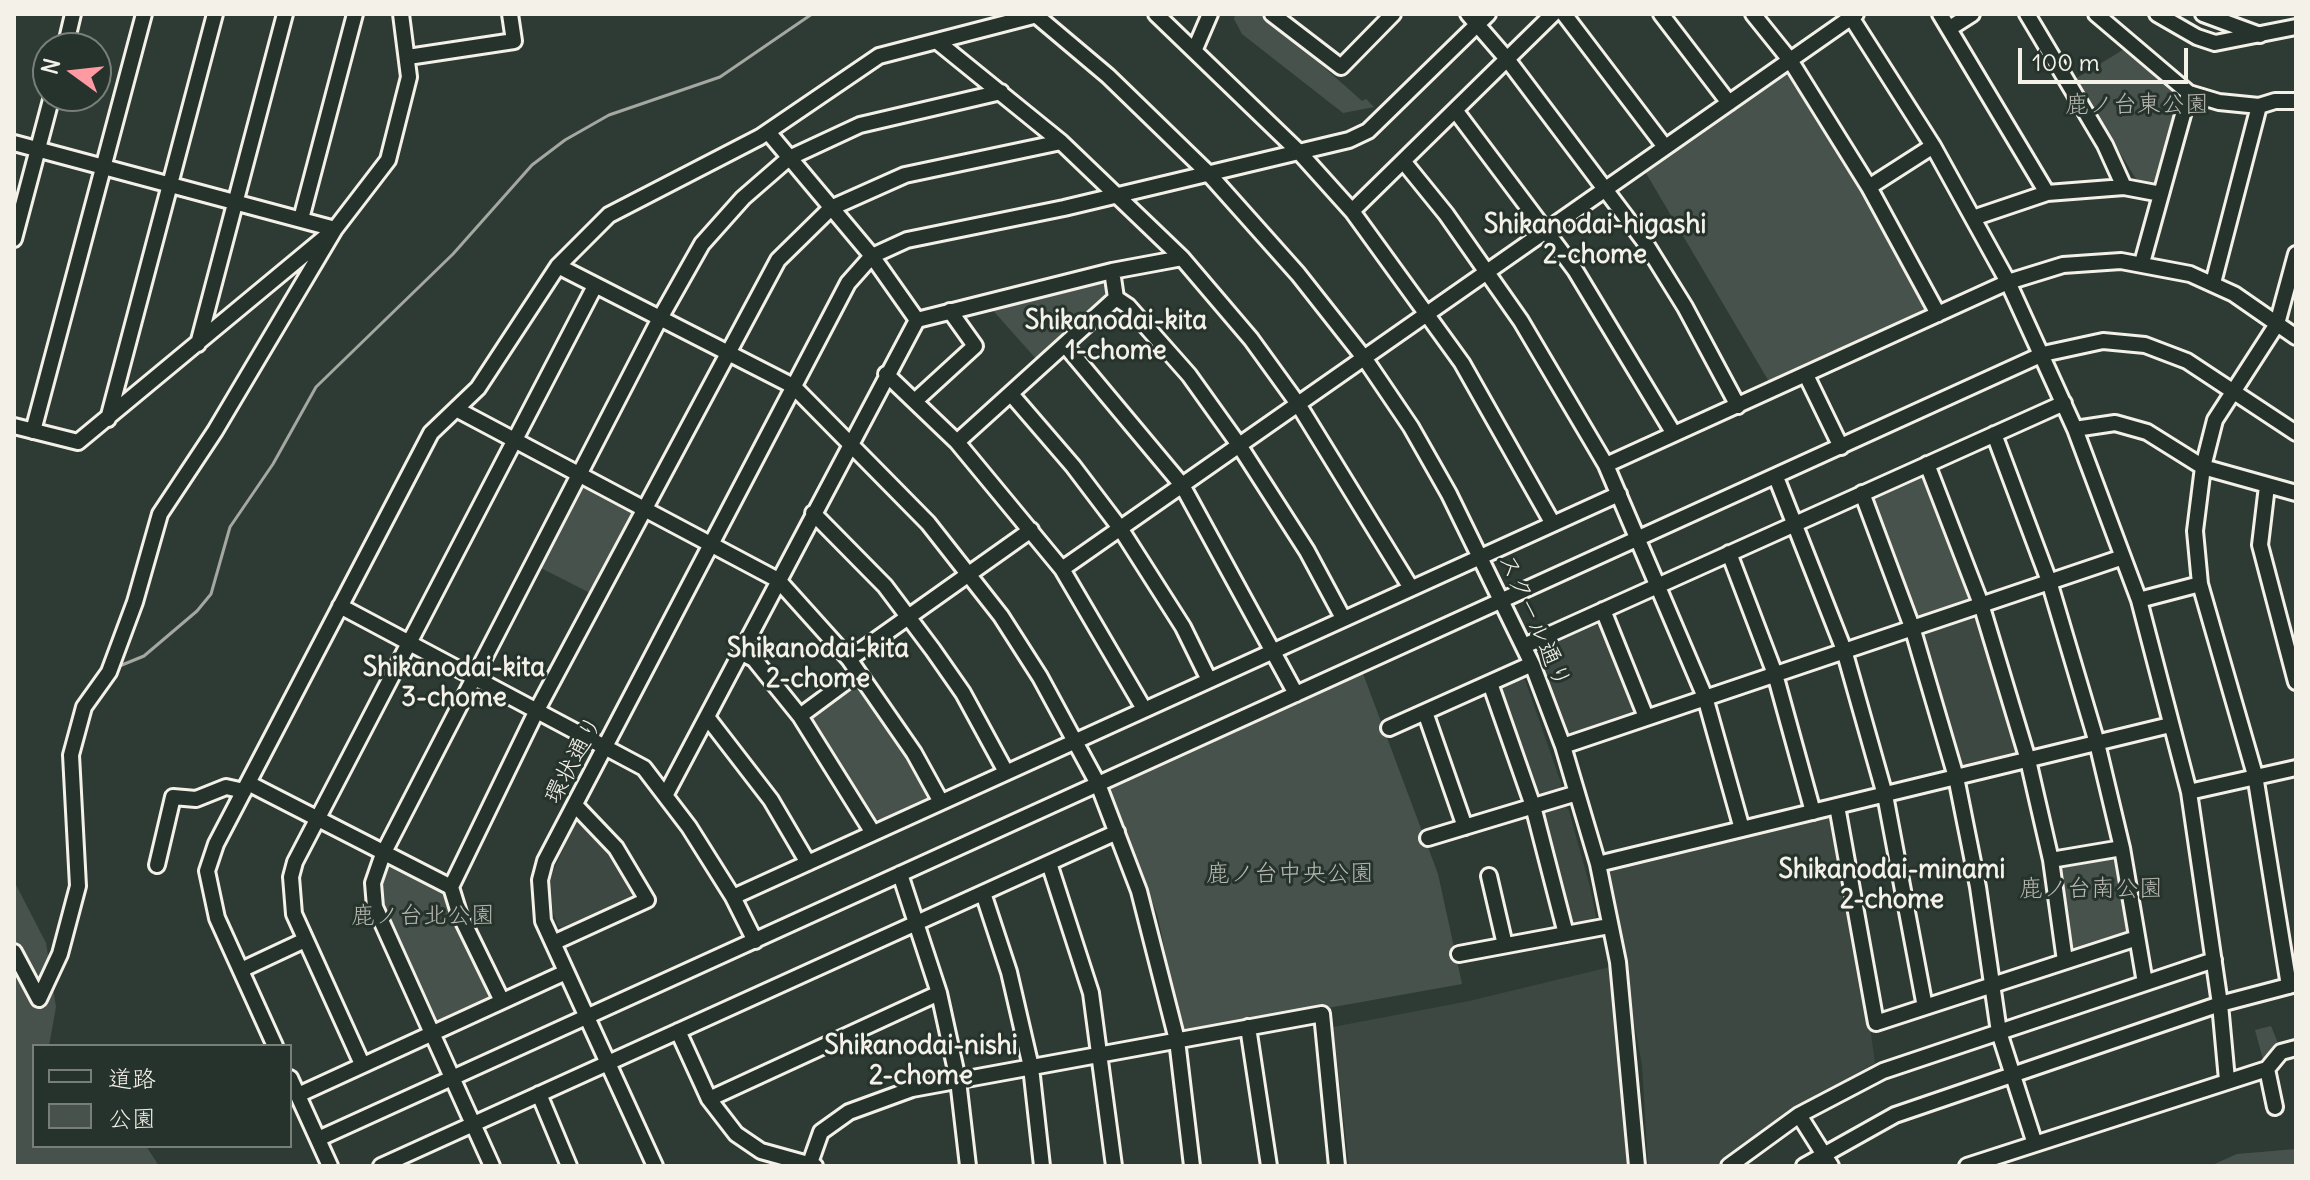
<!DOCTYPE html>
<meta charset="utf-8">
<style>
body{margin:0}
#map{position:relative;width:2310px;height:1180px;overflow:hidden;background:#2e3b34;font-family:Delius,"Klee One",sans-serif}
canvas{display:block}
.frame{position:absolute;inset:0;border:16px solid #f4f1e8;pointer-events:none}
.legend{position:absolute;left:32px;top:1044px;width:260px;height:104px;box-sizing:border-box;background:#26332d;border:2px solid #787f78;margin:0;padding:10px 14px;list-style:none;font-size:24px;color:#f4f1e8}
.legend li{display:flex;align-items:center;gap:16px;height:40px}
.legend b{width:40px;border:2px solid #787f78}
.north{position:absolute;left:32px;top:32px;width:80px;height:80px;box-sizing:border-box;background:#26332d;border:2px solid #787f78;border-radius:50%;rotate:285deg;font-size:22px;font-weight:700;line-height:32px;text-align:center;color:#f4f1e8}
.north::after{content:'';display:block;margin:auto;width:28px;height:36px;background:#ff9aa2;clip-path:polygon(50% 0,100% 100%,50% 72%,0 100%)}
.scale{position:absolute;left:2018px;top:48px;width:170px;height:36px;box-sizing:border-box;border:4px solid #f4f1e8;border-top:0;padding-left:10px;font-size:24px;line-height:28px;white-space:nowrap;color:#f4f1e8;-webkit-text-stroke:6px #26332d;paint-order:stroke}
</style>
<div id="map">
<canvas width="2310" height="1180"></canvas>
<div class="frame"></div>
<ul class="legend">
<li><b style="height:10px;background:#26332d"></b>道路</li>
<li><b style="height:22px;background:#48524c"></b>公園</li>
</ul>
<div class="north">N</div>
<div class="scale">100 m</div>
</div>
<script>
const context = document.querySelector('canvas').getContext('2d');
context.lineJoin = 'round';
function fill(path, color) { context.fillStyle = color; context.fill(path, 'evenodd'); }
const poly = rows => new Path2D(rows.map(r => 'M' + r).join(''));
function trace(path, color, width, dash) { context.strokeStyle = color; context.lineWidth = width; context.lineCap = dash ? 'butt' : 'round'; context.setLineDash(dash || []); context.stroke(path); }
function drawText(font, color, halo, rows, align = 'center') {
  context.font = font + ' Delius,"Klee One",sans-serif'; context.lineWidth = 6; context.setLineDash([]); context.textBaseline = 'middle'; context.strokeStyle = halo; context.fillStyle = color; for (const [text, x, y, turn = 0] of rows) {
    context.save(); context.translate(x, y); context.rotate((+turn || 0) * Math.PI / 180); context.textAlign = isNaN(turn) ? turn : align; if (halo) context.strokeText(text, 0, 0); context.fillText(text, 0, 0); context.restore();
  }
}
const built = poly([
 [1971,613,1980,618,2018,751,2014,759,1964,771,1958,767,1920,638,1924,629],
 [1596,621,1605,624,1638,714,1573,736,1566,731,1537,655,1539,646],
 [1519,675,1525,680,1561,783,1560,793,1542,798,1534,794,1499,691,1501,682],
 [1563,803,1569,811,1590,887,1596,917,1592,925,1575,927,1568,923,1541,816,1546,808],
 [1822,814,1832,821,1861,962,1875,1063,1778,1119,1719,1166,1648,1166,1642,1065,1606,873,1612,865],
 [580,818,613,853,638,898,565,929,558,926,553,912,549,881,575,822],
 [1610,967,1620,1030,1630,1166,1349,1166,1333,1027,1469,1001]
]);
const green = poly([
 [1235,14,1264,14,1362,101,1366,99,1374,107,1343,113,1242,34,1234,19],
 [2126,48,2184,92,2154,186,2136,179,2075,79],
 [1781,71,1792,75,1865,187,1929,304,1925,313,1771,385,1643,168],
 [1096,279,1109,289,1107,300,1038,361,989,306],
 [1927,470,1974,600,1916,617,1870,496],
 [581,481,638,511,594,595,537,566],
 [1362,671,1438,874,1462,984,1182,1034,1158,917,1110,790,1114,784],
 [856,679,932,793,931,800,883,821,876,819,810,715],
 [2117,852,2129,937,2069,954,2055,864],
 [390,862,450,891,495,997,437,1023,384,907,379,882],
 [14,881,46,943,56,1007,49,1046,34,1046,34,1146,146,1146,159,1166,14,1166],
 [2271,1026,2280,1048,2264,1063,2255,1030],
 [2296,1149,2296,1166,2210,1166,2237,1154]
]);
const stream = poly([
 [117,667,144,656,197,611,211,594,230,527,273,464,316,387,453,254,532,165,565,140,609,115,720,77,812,14],
 [83,694,89,688]
]);
const minor = poly([
 [1156,14,1299,152,1352,211,1462,363,1553,524],
 [1272,14,1341,67,1393,14],
 [1468,14,1507,59,1644,241,1685,307,1738,406],
 [1564,14,1665,147],
 [1661,14,1729,103],
 [1753,14,1790,60,1869,187,1938,314],
 [1849,14,1933,146,2008,282,2075,429,2139,600,2189,792,2220,1004,2227,1080],
 [1940,14,2047,193],
 [2027,14,2105,145,2124,187],
 [2096,14,2189,93,2219,102,2259,106,2275,101,2296,101],
 [2157,14,2197,37,2215,43,2296,27],
 [2203,14,2260,35],
 [1038,17,1108,76,1208,173,1298,274,1365,359,1411,427,1449,494,1532,664,1563,746,1598,864,1618,962,1637,1166],
 [1950,28,1972,14],
 [939,43,1061,142,1182,258,1251,339,1298,404,1411,588],
 [65,48,73,14],
 [1195,49,1210,14],
 [408,57,514,41,510,14],
 [1455,110,1575,270,1674,434],
 [768,132,872,256,917,320],
 [14,143,335,229],
 [1403,161,1446,214,1521,321,1606,465,1705,697,1742,829],
 [1869,187,1933,146],
 [1352,211,1553,14],
 [1973,218,2047,193,2124,187,2161,194],
 [301,219,355,14],
 [14,239,52,96],
 [2142,263,2189,93],
 [558,266,793,386,928,523,1001,616,1040,677,1098,784,1139,891,1177,1040,1192,1166],
 [1112,271,1116,298,1128,306,1189,375,1239,445,1307,551,1343,618],
 [2213,283,2259,106],
 [198,344,285,14],
 [1065,345,1182,485,1296,694],
 [886,374,957,442,1062,569,1144,709],
 [1806,375,1841,447],
 [1011,394,1073,466,1120,528,1183,627,1209,680],
 [916,400,975,346,950,311],
 [456,409,778,580,849,659,914,753,941,802],
 [108,419,215,14],
 [14,426,78,442,335,229,388,160,409,77,401,14],
 [2075,429,2115,423,2147,432,2203,467,2296,493],
 [33,431,144,14],
 [1994,434,2049,581,2097,743,2122,848,2145,983],
 [957,442,1116,298],
 [1927,464,1981,604,2028,760,2051,860,2065,961],
 [1606,465,2008,282,2063,265,2121,261,2190,274,2234,294,2296,337],
 [1776,477,1844,650,1885,795,1925,1007],
 [2267,486,2260,545,2296,682],
 [1862,493,1912,627,1956,777,1978,887,1999,1032,2035,1144],
 [813,513,885,586,933,650,963,693,1006,772],
 [1729,553,1775,674,1813,812],
 [1062,569,1856,14],
 [2139,600,2200,584],
 [340,606,644,768,689,827,733,897,755,941],
 [1603,610,1646,717],
 [1524,646,2064,403],
 [740,652,754,659,800,716,873,833],
 [849,659,1031,530],
 [1490,683,1533,806,1566,934],
 [1425,712,1465,827],
 [800,716,858,673],
 [707,717,771,800,808,863],
 [1389,728,1532,664],
 [1563,746,2123,557],
 [248,783,451,887],
 [2189,792,2296,768],
 [666,794,917,320,1112,271,1182,258],
 [1837,806,1876,1023,2137,938],
 [1428,838,1577,793],
 [2051,860,2122,848],
 [1049,863,1091,993,1114,1166],
 [1598,864,2170,725],
 [157,865,173,797,196,799,226,787,244,791],
 [900,874,939,993,958,1080,968,1166],
 [1489,876,1505,945],
 [983,893,1009,972,1031,1067,1042,1166],
 [733,897,1619,494],
 [553,943,647,900,616,848,575,805],
 [14,952,39,999],
 [1459,954,1609,926],
 [241,970,305,940],
 [2289,986,2255,775,2200,584,2195,531,2203,467,2215,420,2277,324,2296,254],
 [39,999,60,954,78,886,71,755,84,707,109,672,135,602,160,514,215,431,335,229],
 [501,999,459,913,451,887,537,710,778,260,831,208,905,175,1061,142],
 [1248,1027,1269,1166],
 [678,1031,709,1099,736,1134,761,1151,815,1166],
 [275,1046,217,918,207,871,216,844,431,433,478,388,558,266,609,215,760,137,879,56,1041,14],
 [362,1064,294,914,291,877,295,862,595,286],
 [2267,1069,2275,1107],
 [290,1078,330,1166],
 [539,1094,569,1166],
 [298,1095,566,972],
 [709,1099,939,993],
 [1799,1115,1831,1166],
 [318,1139,2043,354,2103,341,2145,345,2187,361,2296,433],
 [381,1166,1117,832],
 [492,1166,375,907,373,883,383,854,659,320,702,244,743,198,789,158,860,125,1001,92],
 [655,1166,543,921,540,880,545,861,848,283,872,256,907,240,1064,208,1349,140,1368,131,1488,14],
 [809,1166,821,1132,849,1112,912,1089,1322,1014,1337,1166],
 [1729,1166,1799,1115,1883,1071,2214,960],
 [1804,1166,1895,1115,2220,1004,2296,984],
 [1967,1166,2267,1069,2281,1052,2296,1048]
]);
const parkNames = [
 ["鹿ノ台東公園",2137,105],
 ["鹿ノ台中央公園",1290,874],
 ["鹿ノ台南公園",2091,889],
 ["鹿ノ台北公園",423,916]
];
const streetNames = [
 ["スクール通り",1534,621,66],
 ["環状通り",574,760,-62]
];
const neighbourhoodNames = [
 ["Shikanodai-higashi",1595,226],
 ["2-chome",1595,256],
 ["Shikanodai-kita",1116,322],
 ["1-chome",1116,352],
 ["Shikanodai-kita",818,650],
 ["2-chome",818,680],
 ["Shikanodai-kita",454,669],
 ["3-chome",454,699],
 ["Shikanodai-minami",1892,871],
 ["2-chome",1892,901],
 ["Shikanodai-nishi",921,1047],
 ["2-chome",921,1077]
];
fill(built, '#3c4841');
fill(green, '#48524c');
trace(stream, '#a4a8a0', 3);
trace(minor, '#f4f1e8', 20);
trace(minor, '#26332d', 14);
drawText('24px', '#b8b9b1', '#26332d', parkNames);
drawText('24px', '#f4f1e8', '#26332d', streetNames);
drawText('bold 26px', '#f4f1e8', '#26332d', neighbourhoodNames);
</script>
